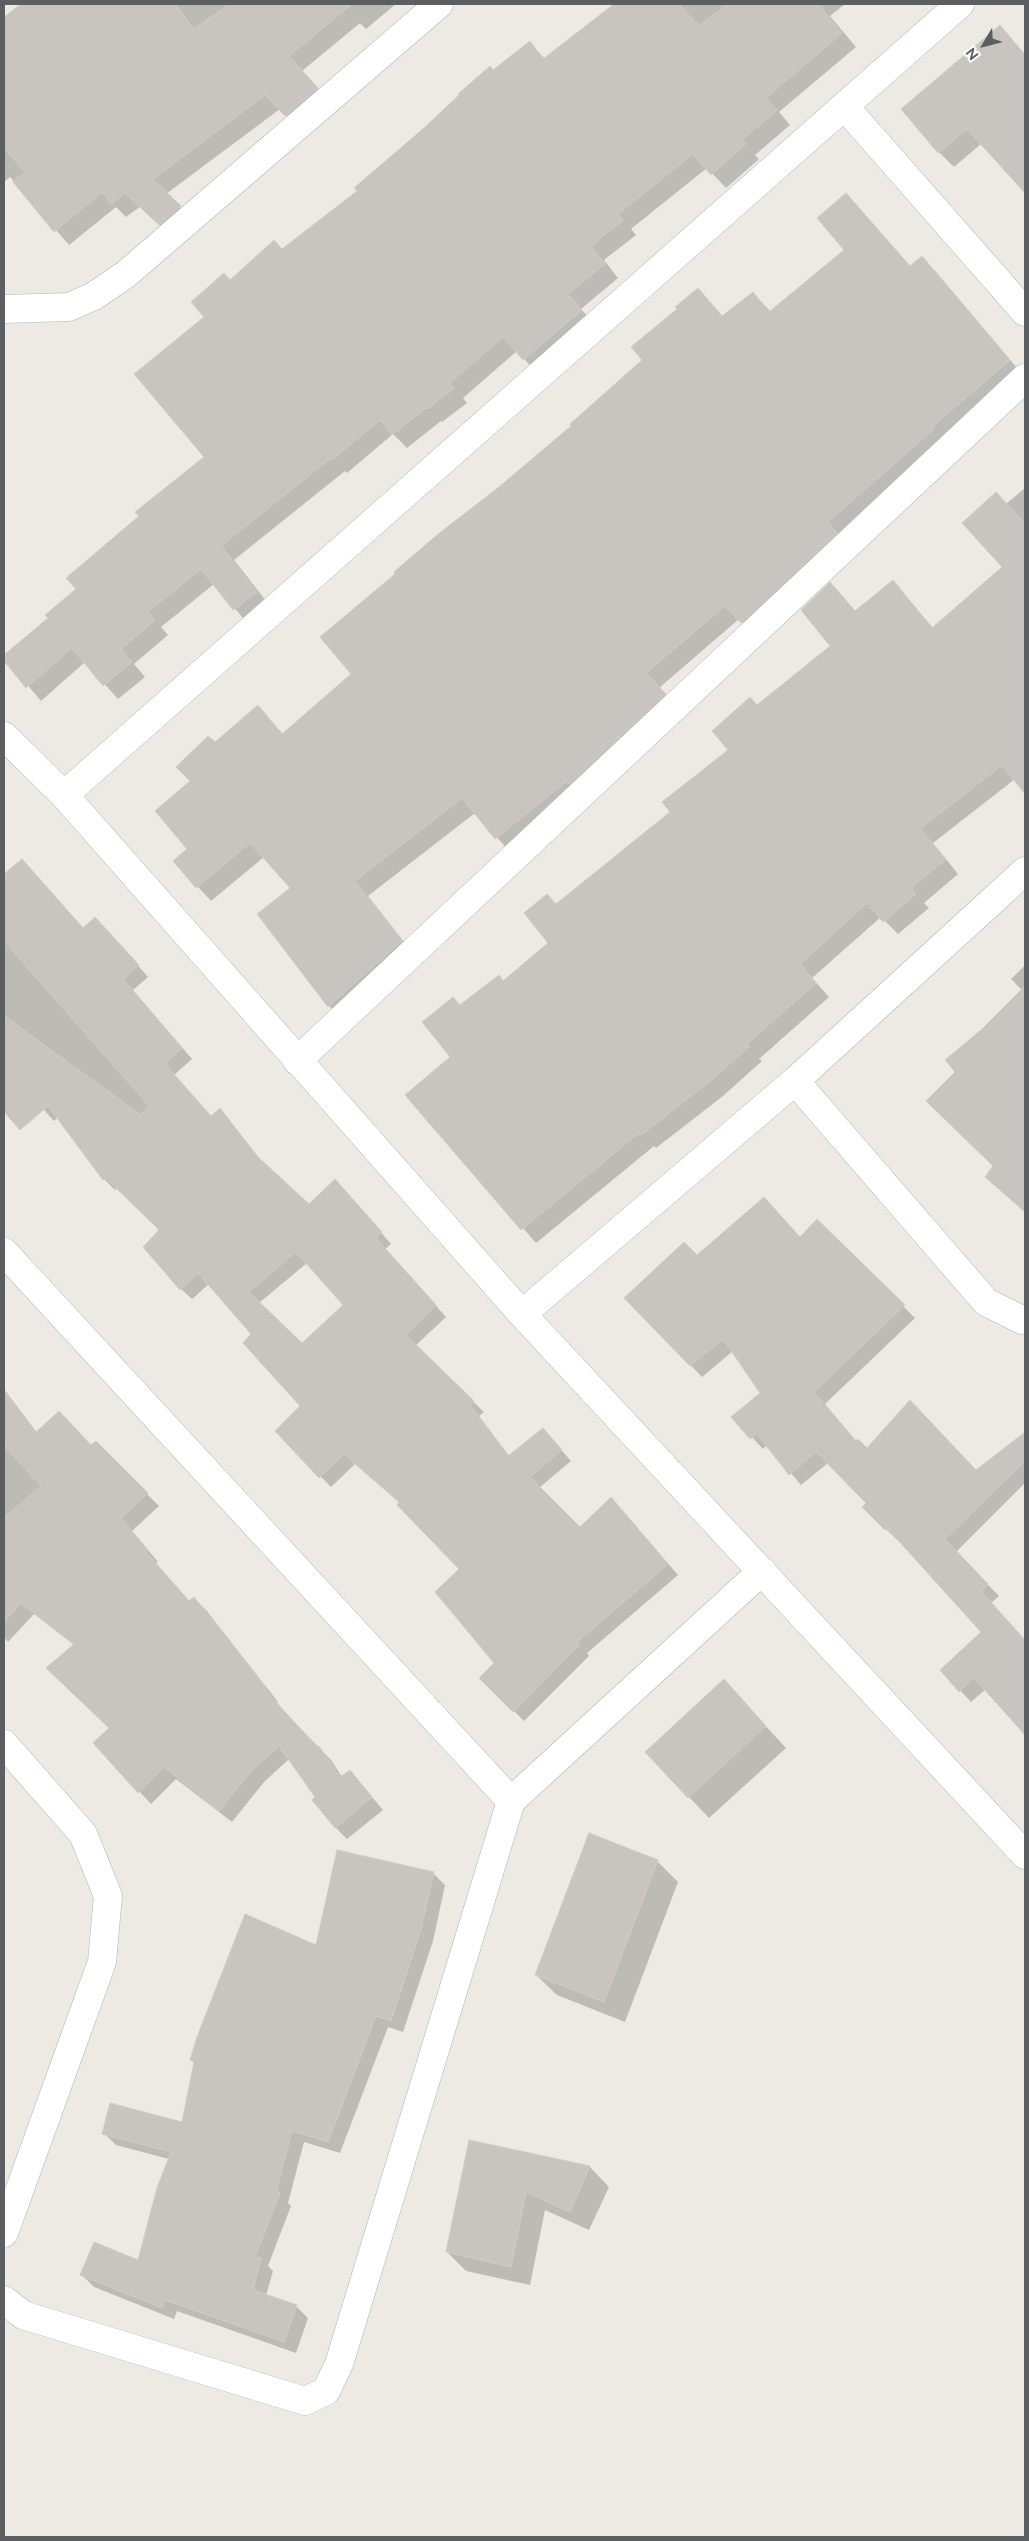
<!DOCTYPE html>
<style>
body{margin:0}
#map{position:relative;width:1029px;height:2541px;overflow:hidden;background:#eceae3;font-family:Raleway,sans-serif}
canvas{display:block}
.frame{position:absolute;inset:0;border:5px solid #5b5f62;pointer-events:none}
.north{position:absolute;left:959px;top:20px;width:50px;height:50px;-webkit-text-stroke:4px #fff;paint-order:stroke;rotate:233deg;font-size:14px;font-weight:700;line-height:20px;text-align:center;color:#5b5f62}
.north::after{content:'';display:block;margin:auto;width:18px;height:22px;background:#5b5f62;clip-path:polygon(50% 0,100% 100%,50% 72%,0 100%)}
</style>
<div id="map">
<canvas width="1029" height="2541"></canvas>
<div class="frame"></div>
<div class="north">N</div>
</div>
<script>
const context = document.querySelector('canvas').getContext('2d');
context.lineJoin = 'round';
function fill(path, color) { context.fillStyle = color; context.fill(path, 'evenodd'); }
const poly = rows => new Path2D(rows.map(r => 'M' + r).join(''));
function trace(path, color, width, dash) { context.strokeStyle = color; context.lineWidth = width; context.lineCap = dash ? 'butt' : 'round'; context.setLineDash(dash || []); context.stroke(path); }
const shadow = poly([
 [40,4,396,4,366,29,360,23,302,71,331,103,300,130,280,109,166,194,194,221,174,239,141,206,126,217,116,207,69,245,10,177,4,182,4,19,11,13,19,21],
 [616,4,845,4,830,16,856,47,779,112,790,125,755,155,759,159,726,188,707,168,631,229,636,235,604,260,618,278,581,309,595,325,538,374,517,351,463,398,467,403,442,422,441,421,407,448,393,434,347,473,345,471,234,560,270,606,248,624,214,584,161,627,168,635,134,664,145,677,118,699,85,662,41,701,4,657,49,619,140,516,206,457,205,317,231,281,282,250,359,191,493,72,530,43,545,59],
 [1000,27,1025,54,1025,192,982,143,954,167,939,152],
 [846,195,911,267,922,258,936,272,1023,375,756,636,739,619,659,688,679,708,510,852,475,813,368,896,415,956,343,1020,329,1006,259,915,292,888,264,857,211,901,174,861,189,849,192,781,215,744,258,707,284,735,353,675,500,488,573,426,643,360,679,310,698,289,723,317,753,293,771,312,846,250],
 [1025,488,1025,792,1015,779,933,843,958,874,924,903,929,908,898,934,881,917,812,978,829,997,759,1059,762,1061,723,1096,656,1148,654,1146,536,1243,407,1095,452,1057,461,1006,504,982,550,943,557,905,671,812,729,750,758,707,832,646,830,584,856,612,893,582,934,629,1004,567,1006,504],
 [22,861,83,929,106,929,148,977,133,990,192,1059,174,1075,211,1117,220,1110,265,1165,309,1206,345,1191,391,1244,385,1249,446,1317,415,1346,484,1412,479,1416,510,1457,543,1429,571,1461,539,1488,580,1528,622,1510,678,1575,587,1653,589,1656,524,1721,481,1678,496,1663,461,1569,400,1503,355,1464,331,1487,277,1431,302,1406,253,1334,209,1284,192,1299,181,1289,161,1230,117,1188,115,1190,104,1179,58,1117,54,1121,44,1110,4,1063,4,876],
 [307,1263,345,1305,302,1345,259,1303],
 [1025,965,1025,1092,972,1145,957,1072,983,1030,1023,991,1011,979],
 [1025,1146,1025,1212,988,1178],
 [817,1221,915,1318,825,1404,857,1442,867,1450,976,1471,1025,1434,1025,1483,956,1552,999,1596,991,1603,1025,1641,1025,1733,986,1689,971,1702,941,1670,982,1633,898,1539,897,1540,864,1507,868,1503,828,1463,801,1485,767,1445,763,1449,733,1417,762,1393,733,1351,702,1377,626,1298,697,1257,800,1238],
 [4,1389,37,1433,92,1447,96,1443,159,1506,132,1531,158,1562,156,1563,190,1602,194,1598,206,1610,278,1702,277,1704,331,1760,342,1777,350,1771,383,1810,347,1839,335,1827,289,1759,264,1782,232,1822,176,1779,151,1804,94,1743,111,1728,74,1645,34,1614,8,1642,4,1637,4,1581,7,1577,4,1574],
 [724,1681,786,1748,709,1818,689,1797],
 [657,1861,678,1882,625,2022,557,1995,536,1975],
 [433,1873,445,1885,433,1941,403,2032,388,2027,340,2153,304,2142,288,2203,291,2206,268,2266,273,2271,266,2296,296,2306,308,2318,296,2353,177,2311,174,2319,94,2287,82,2275,139,2262,169,2159,116,2145,104,2133,183,2123,195,2064,191,2060,317,1946],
 [470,2141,590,2167,609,2187,589,2230,545,2210,530,2285,466,2271,447,2252]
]);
const building = poly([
 [21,4,175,4,194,29,230,4,352,4,289,56,318,88,285,116,265,95,153,179,181,206,159,225,125,193,111,204,102,192,54,232,13,182,25,172,4,148,4,17,21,4],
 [614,4,679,4,699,26,728,4,818,4,842,33,766,98,777,110,742,140,746,144,711,175,693,154,618,214,623,220,591,246,605,264,568,294,582,310,523,360,503,337,450,383,454,388,427,409,426,408,392,435,380,420,332,460,331,458,221,546,257,592,233,610,201,569,148,612,155,620,121,649,132,662,103,686,72,648,26,688,4,661,4,655,48,618,45,615,76,589,66,578,139,516,135,512,204,457,134,374,204,317,191,302,224,273,230,280,274,240,282,249,357,191,354,188,424,128,459,95,458,94,490,66,493,70,530,41,543,59,614,4],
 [1000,25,1025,55,1025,193,967,129,938,153,901,109,1000,25],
 [846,193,910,266,922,256,1010,360,932,427,934,429,828,522,837,533,741,623,725,606,646,673,666,694,569,784,567,781,495,839,462,798,355,881,402,941,328,1007,257,914,290,888,250,843,196,888,173,861,187,849,155,811,190,781,176,767,208,736,215,742,258,705,282,734,351,674,320,637,395,574,394,572,437,535,499,487,571,426,570,424,642,360,631,347,677,309,675,307,698,288,722,316,753,292,769,312,844,250,817,218,846,193],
 [996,492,1025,524,1025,794,1002,765,920,829,946,859,911,888,916,894,883,922,867,903,800,964,816,983,747,1044,749,1047,709,1082,641,1135,639,1133,521,1230,405,1095,450,1057,422,1022,453,997,460,1005,499,975,503,981,548,943,524,913,547,894,556,904,670,812,662,802,728,750,712,731,750,697,757,705,830,646,801,610,830,582,855,611,893,580,932,628,1002,567,962,523,996,492],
 [22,859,83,928,95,917,139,965,123,979,182,1048,165,1064,211,1116,220,1108,257,1156,309,1204,335,1179,382,1232,376,1238,436,1305,406,1335,474,1401,470,1405,508,1456,543,1428,562,1450,530,1477,580,1527,611,1497,668,1564,577,1642,580,1644,513,1712,479,1678,494,1663,435,1592,459,1569,397,1505,399,1502,344,1454,319,1478,275,1431,300,1406,243,1343,251,1334,198,1273,180,1290,143,1247,159,1230,106,1178,103,1180,48,1106,20,1130,4,1112,4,1016,141,1115,149,1106,4,941,4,874,22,859],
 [296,1252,343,1305,302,1343,249,1292,296,1252],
 [1025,986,1025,1212,985,1177,993,1166,926,1101,955,1072,945,1060,982,1029,1025,986],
 [764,1197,800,1237,817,1219,905,1305,814,1392,856,1441,858,1439,867,1448,910,1400,976,1470,1025,1432,1025,1461,945,1539,988,1584,981,1591,1025,1640,1025,1735,974,1678,959,1692,940,1670,981,1632,887,1528,885,1530,862,1507,866,1503,816,1452,789,1475,757,1434,750,1439,731,1417,760,1393,723,1339,690,1366,624,1298,684,1242,697,1255,764,1197],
 [4,1391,35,1433,59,1411,91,1445,96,1441,148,1493,121,1518,147,1549,145,1551,189,1601,194,1597,267,1689,266,1691,317,1747,319,1746,340,1777,350,1770,372,1797,335,1828,312,1800,315,1797,279,1746,252,1770,219,1811,164,1767,138,1793,93,1743,109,1728,46,1668,74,1644,21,1603,4,1622,4,1518,41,1486,4,1446,4,1391],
 [724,1679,766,1726,688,1798,645,1752,724,1679],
 [589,1833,658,1860,604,2002,535,1975,589,1833],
 [337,1850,434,1872,421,1929,391,2021,376,2016,328,2142,292,2131,276,2192,280,2193,255,2257,261,2258,253,2290,297,2305,284,2342,165,2300,162,2308,80,2275,94,2242,138,2260,157,2188,171,2152,102,2134,110,2103,182,2122,194,2062,190,2060,197,2037,245,1914,316,1945,337,1850],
 [469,2140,590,2166,570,2212,526,2192,511,2267,446,2252,469,2140]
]);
const street = poly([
 [845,107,1025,312],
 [4,309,69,307,94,296,125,275,439,4],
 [4,736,64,795,522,1314,1025,1855],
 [64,795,960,4],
 [297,1061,1025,378],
 [795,1081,986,1302,1022,1320,1025,1319],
 [4,1252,511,1801,762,1571],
 [522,1314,795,1081,1025,871],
 [4,1744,83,1834,108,1896,102,1962,4,2233],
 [4,2300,23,2315,305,2401,326,2391,339,2364,511,1801]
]);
fill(shadow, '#0003');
fill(building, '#c8c5c0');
trace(building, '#d1cbc2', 1);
trace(street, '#b0b4b7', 29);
trace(street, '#fff', 28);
</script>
